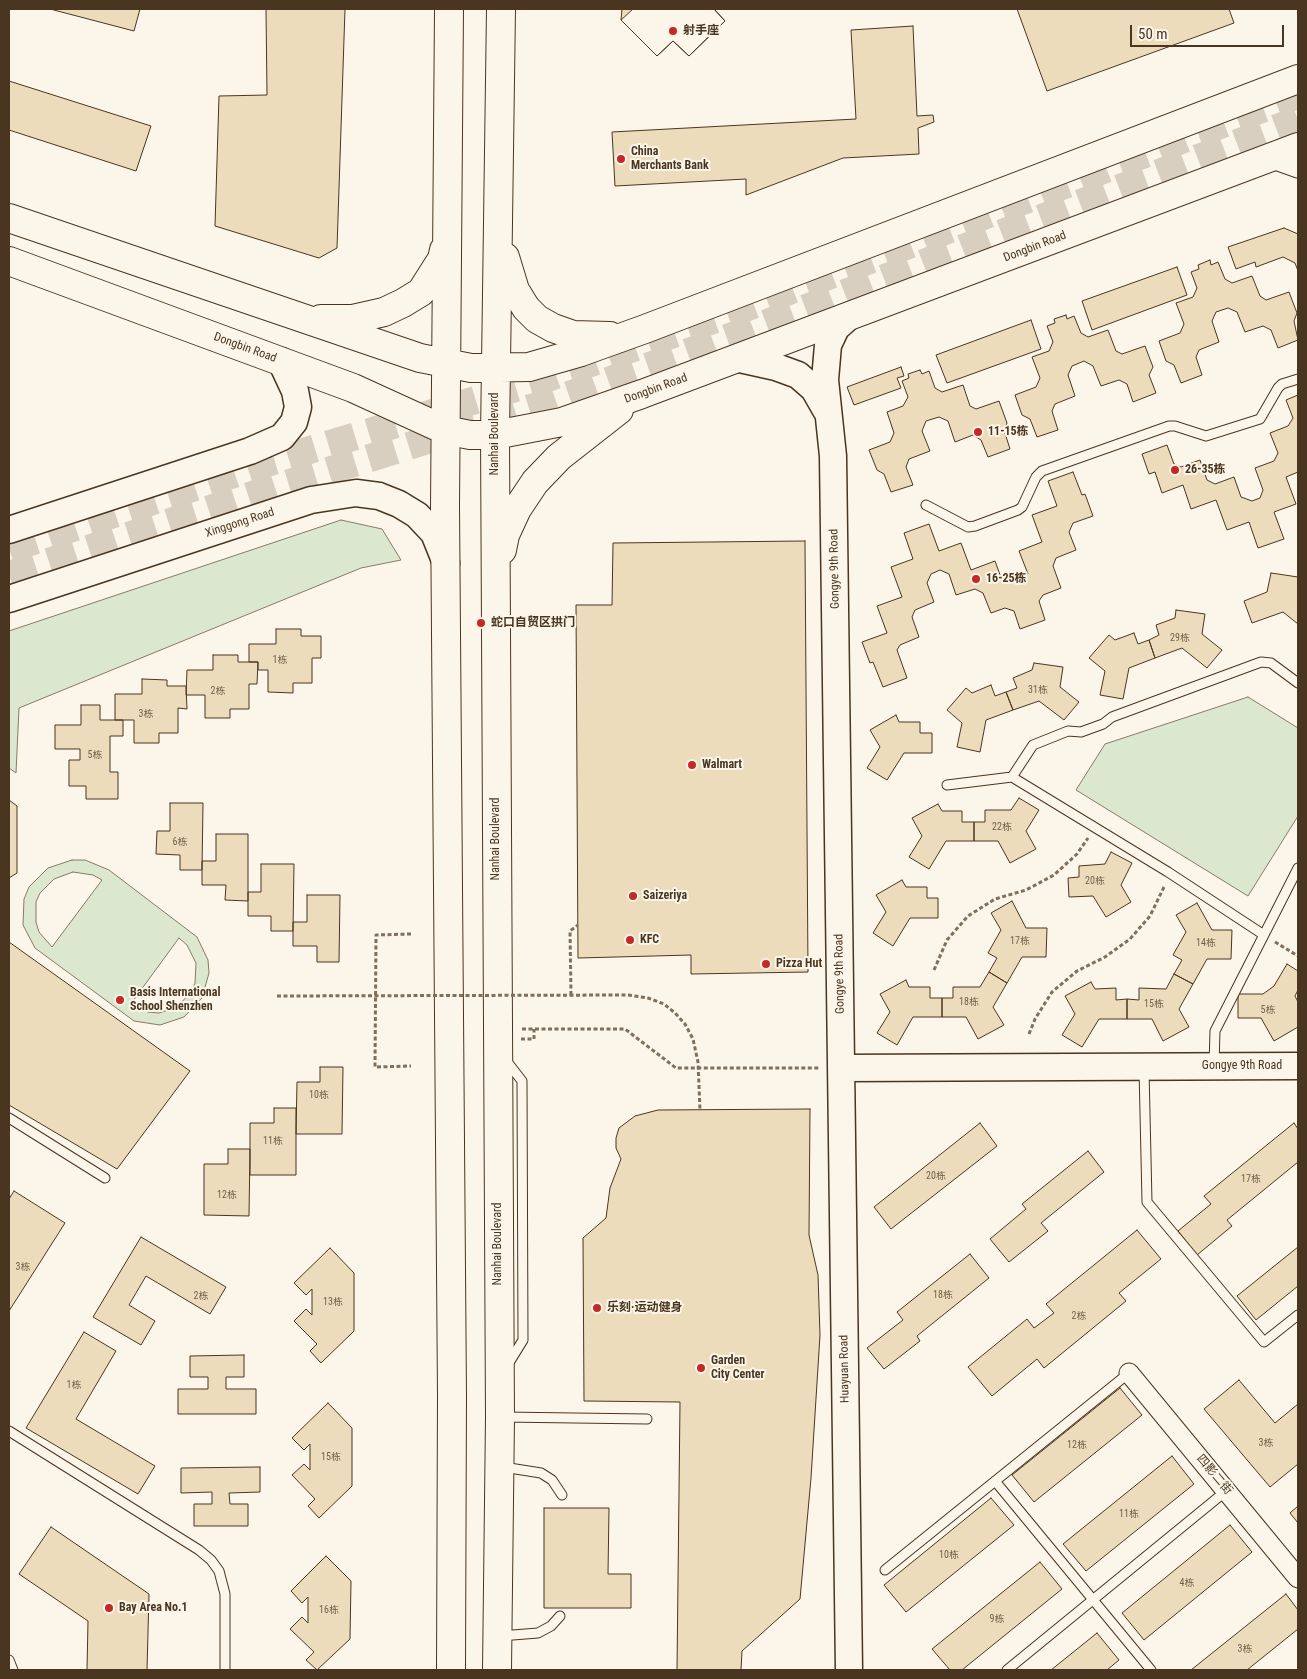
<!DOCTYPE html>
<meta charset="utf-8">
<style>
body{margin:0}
#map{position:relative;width:1307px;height:1679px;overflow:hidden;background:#fbf6e9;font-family:"Roboto Condensed",sans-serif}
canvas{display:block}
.frame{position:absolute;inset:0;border:10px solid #4a3520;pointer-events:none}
.scale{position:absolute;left:1130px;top:25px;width:154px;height:22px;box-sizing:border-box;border:2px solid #4a3520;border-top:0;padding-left:6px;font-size:15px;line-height:18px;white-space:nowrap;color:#4a3520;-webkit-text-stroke:4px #fbf6e9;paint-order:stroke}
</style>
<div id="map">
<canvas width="1307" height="1679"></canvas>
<div class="frame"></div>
<div class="scale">50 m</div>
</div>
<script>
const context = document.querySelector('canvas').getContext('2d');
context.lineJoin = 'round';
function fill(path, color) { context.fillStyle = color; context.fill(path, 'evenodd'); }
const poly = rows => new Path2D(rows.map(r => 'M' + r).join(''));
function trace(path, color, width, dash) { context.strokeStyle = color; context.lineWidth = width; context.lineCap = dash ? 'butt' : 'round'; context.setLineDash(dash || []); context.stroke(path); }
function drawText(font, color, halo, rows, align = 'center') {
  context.font = font + ' "Roboto Condensed","Noto Sans SC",sans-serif'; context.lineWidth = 4; context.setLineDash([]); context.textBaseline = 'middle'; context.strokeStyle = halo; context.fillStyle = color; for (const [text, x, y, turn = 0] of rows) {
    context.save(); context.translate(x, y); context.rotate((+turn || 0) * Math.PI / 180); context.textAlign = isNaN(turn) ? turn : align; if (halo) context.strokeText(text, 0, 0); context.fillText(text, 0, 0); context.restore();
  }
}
const green = poly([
 [341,520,382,529,401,560,361,568,19,708,16,773,9,768,9,631,341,520],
 [1248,697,1298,728,1298,816,1248,896,1076,790,1105,744,1248,697],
 [72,860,85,860,109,870,197,937,208,960,209,973,202,998,184,1017,160,1025,134,1021,35,948,23,925,24,899,29,887,48,868,72,860],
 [73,872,93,875,102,880,52,947,39,932,36,922,36,902,40,893,54,879,73,872],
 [179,938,187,945,196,963,195,983,191,992,177,1007,159,1013,148,1012,130,1005,179,938]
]);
const building = poly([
 [50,9,140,9,134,31,50,9],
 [266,9,345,9,337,248,319,258,215,226,219,96,267,95,266,9],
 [622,9,714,9,725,21,689,56,673,41,657,56,621,20,622,9],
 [633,9,714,9,725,21,689,56,673,41,657,56,621,20,633,9],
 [1017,9,1229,9,1234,23,1047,91,1017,9],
 [913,26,917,116,933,115,934,122,918,128,919,154,843,158,746,195,746,179,615,186,612,132,856,119,851,30,913,26],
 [9,81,151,126,136,171,9,130,9,81],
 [1284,228,1298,234,1298,271,1295,263,1283,257,1256,267,1255,262,1236,269,1228,247,1284,228],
 [1210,260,1211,265,1218,262,1225,279,1232,283,1252,276,1260,296,1266,300,1289,292,1297,313,1294,321,1298,340,1278,348,1271,330,1263,326,1245,332,1237,312,1228,308,1216,312,1212,321,1219,342,1199,350,1196,357,1202,375,1181,383,1174,365,1166,361,1159,341,1180,333,1184,324,1176,303,1193,297,1197,288,1191,272,1199,269,1198,265,1210,260],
 [1177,267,1187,295,1092,330,1082,301,1177,267],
 [1066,315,1067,319,1074,316,1081,333,1088,337,1108,330,1116,351,1122,354,1145,346,1153,367,1149,375,1156,393,1133,402,1127,384,1119,380,1101,386,1093,366,1084,361,1072,366,1068,375,1075,396,1055,404,1052,411,1058,430,1037,437,1030,419,1022,415,1015,395,1036,387,1040,378,1032,357,1049,351,1053,342,1047,326,1055,323,1054,319,1066,315],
 [1031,320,1041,349,947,383,936,355,1031,320],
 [901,367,904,376,897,378,901,388,854,405,847,387,901,367],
 [920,370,922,374,929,371,935,388,942,392,963,385,970,406,976,409,999,401,1007,423,1004,430,1010,449,988,457,981,440,973,435,955,442,948,421,939,417,926,421,922,431,930,451,909,459,906,467,913,485,891,492,884,474,877,470,869,450,890,442,894,433,887,412,903,406,908,397,902,381,909,378,908,374,920,370],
 [1298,395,1298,472,1286,477,1296,504,1274,512,1284,539,1258,548,1249,522,1227,530,1216,500,1191,509,1183,485,1162,493,1155,472,1149,474,1142,454,1167,445,1174,464,1181,467,1200,460,1207,480,1215,484,1234,477,1241,497,1252,501,1260,498,1263,490,1255,468,1274,461,1278,453,1270,433,1288,426,1293,418,1286,400,1298,395],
 [1073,472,1082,495,1085,494,1093,516,1073,523,1069,532,1076,550,1056,558,1053,566,1061,588,1043,595,1039,601,1045,620,1020,629,1014,611,1005,608,991,613,983,593,975,589,956,595,949,574,940,570,931,574,927,583,934,602,915,610,912,617,919,637,900,645,897,650,907,678,883,687,873,662,870,663,862,642,887,633,877,606,902,597,891,567,913,559,904,533,929,524,939,551,961,543,971,570,995,561,1003,583,1028,574,1019,551,1042,542,1032,515,1057,506,1048,481,1073,472],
 [805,541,808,972,691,974,691,955,578,958,576,605,612,605,613,543,805,541],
 [1271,573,1298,577,1298,624,1283,612,1252,623,1244,601,1267,592,1271,573],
 [1176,610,1205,614,1202,634,1222,650,1207,668,1182,648,1155,658,1149,640,1159,635,1156,625,1175,618,1176,610],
 [276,629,301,629,301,636,321,636,321,658,312,658,312,683,293,683,293,693,268,692,268,670,258,670,258,662,249,662,249,644,276,644,276,629],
 [1134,633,1138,644,1149,640,1155,658,1129,668,1123,699,1100,695,1105,671,1089,658,1109,635,1115,640,1134,633],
 [213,655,238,655,238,662,258,662,257,684,249,684,249,709,230,709,230,718,205,718,205,695,186,695,187,670,213,670,213,655],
 [1034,663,1063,667,1060,687,1079,702,1064,720,1039,701,1013,710,1006,692,1017,688,1013,678,1032,670,1034,663],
 [142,679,167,680,167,686,186,686,187,709,178,708,178,733,159,733,159,743,134,743,134,720,115,720,115,694,142,694,142,679],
 [991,685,995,696,1006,692,1013,710,986,720,980,752,957,747,962,723,947,710,966,688,972,693,991,685],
 [81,705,100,705,100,720,123,720,123,736,110,736,110,772,118,772,118,799,86,799,86,786,69,786,69,760,80,760,80,749,55,749,55,725,81,725,81,705],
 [896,715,899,722,920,722,920,733,932,733,932,753,904,753,887,780,867,768,880,747,870,730,896,715],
 [1019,798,1039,810,1026,831,1036,849,1010,863,998,841,974,841,974,822,985,822,985,810,1011,810,1019,798],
 [9,800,17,806,17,873,9,878,9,800],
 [170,803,203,803,202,870,180,870,180,855,156,854,157,831,170,831,170,803],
 [938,804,942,811,962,811,962,822,974,822,974,841,946,841,929,869,909,857,922,836,912,818,938,804],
 [216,834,248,834,248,901,225,900,226,885,202,885,202,861,216,861,216,834],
 [1111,852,1132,863,1121,885,1131,902,1106,917,1093,896,1069,897,1068,878,1079,877,1079,866,1105,864,1111,852],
 [261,864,294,864,293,931,271,931,271,916,248,916,248,892,261,892,261,864],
 [902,880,906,887,927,887,927,898,938,898,938,918,910,918,893,946,873,933,886,912,876,895,902,880],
 [307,895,340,895,339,962,317,962,317,946,293,946,293,922,307,922,307,895],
 [1012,901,1026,928,1047,928,1046,957,1022,957,1007,983,989,972,997,958,988,953,1001,930,991,913,1012,901],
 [1197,903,1212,930,1232,930,1231,959,1207,959,1193,984,1174,974,1182,960,1173,955,1186,932,1176,915,1197,903],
 [9,942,190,1071,117,1169,9,1105,9,942],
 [1287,964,1298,971,1298,990,1295,996,1298,1002,1298,1027,1274,1041,1261,1018,1238,1018,1238,994,1263,994,1274,986,1287,964],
 [989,972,1007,983,993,1007,1004,1025,978,1039,966,1017,942,1017,942,998,953,998,953,987,980,987,989,972],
 [1174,974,1193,984,1179,1009,1189,1027,1163,1041,1152,1019,1127,1019,1127,999,1139,1000,1139,988,1166,989,1174,974],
 [906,980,909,987,930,987,930,998,942,998,942,1017,913,1017,897,1045,877,1033,890,1012,880,994,906,980],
 [1091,982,1095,989,1116,988,1116,1000,1127,999,1127,1019,1099,1019,1082,1047,1062,1035,1075,1014,1065,996,1091,982],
 [320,1067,343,1067,342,1134,296,1134,297,1082,320,1082,320,1067],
 [274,1108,296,1108,296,1175,250,1175,250,1123,274,1123,274,1108],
 [810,1109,809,1235,818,1275,820,1335,811,1478,800,1599,742,1651,741,1670,677,1670,680,1402,584,1401,583,1238,606,1218,610,1188,621,1159,616,1148,616,1138,619,1128,635,1116,658,1110,810,1109],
 [980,1123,997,1146,891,1229,874,1207,980,1123],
 [1294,1123,1298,1129,1298,1162,1227,1220,1232,1226,1197,1255,1178,1231,1211,1204,1204,1196,1294,1123],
 [228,1149,250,1149,249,1216,204,1215,204,1164,228,1164,228,1149],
 [1088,1151,1104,1172,1041,1223,1048,1231,1009,1262,990,1239,1026,1209,1022,1204,1088,1151],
 [14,1191,65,1223,9,1311,9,1199,14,1191],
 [1137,1230,1161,1259,1119,1293,1126,1301,1044,1368,1037,1359,992,1396,968,1367,1027,1319,1034,1328,1054,1313,1046,1304,1137,1230],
 [141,1237,226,1287,210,1314,146,1276,129,1305,155,1321,141,1345,93,1317,141,1237],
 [1298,1247,1298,1286,1256,1320,1237,1296,1298,1247],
 [330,1248,354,1273,354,1331,321,1363,310,1351,317,1344,294,1321,306,1309,312,1315,312,1289,306,1295,294,1283,330,1248],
 [970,1254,989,1278,917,1336,920,1341,884,1369,867,1348,903,1320,897,1312,970,1254],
 [84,1332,116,1351,76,1419,155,1466,138,1494,26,1428,84,1332],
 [244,1355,244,1377,226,1377,226,1389,256,1389,256,1414,178,1414,178,1389,208,1389,208,1377,190,1377,190,1356,244,1355],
 [1239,1380,1275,1423,1298,1404,1298,1464,1270,1487,1204,1409,1239,1380],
 [1120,1388,1142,1415,1034,1502,1012,1475,1120,1388],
 [328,1403,352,1428,352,1486,319,1518,308,1506,315,1499,292,1475,304,1464,310,1470,310,1444,304,1450,292,1438,328,1403],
 [1172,1456,1194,1484,1086,1571,1063,1544,1172,1456],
 [260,1467,260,1492,229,1493,230,1504,248,1504,248,1526,194,1526,194,1504,212,1504,212,1492,181,1493,181,1468,260,1467],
 [991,1498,1014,1525,906,1612,884,1585,991,1498],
 [1298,1506,1298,1523,1290,1513,1298,1506],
 [544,1508,609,1508,608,1574,631,1574,631,1608,544,1608,544,1508],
 [1230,1525,1252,1552,1144,1640,1122,1613,1230,1525],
 [51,1527,149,1594,147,1670,87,1670,88,1621,19,1574,51,1527],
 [326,1556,351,1581,350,1639,317,1670,306,1660,314,1652,290,1629,302,1617,308,1623,308,1597,302,1603,291,1591,326,1556],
 [1040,1562,1062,1589,962,1670,950,1670,932,1649,1040,1562],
 [1286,1594,1298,1610,1298,1629,1247,1670,1191,1670,1286,1594],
 [1097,1633,1119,1660,1107,1670,1051,1670,1097,1633]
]);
const highwayTunnel = poly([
 [9,549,270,462,542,380,719,318,1298,95],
 [9,575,277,487,550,402,730,337,1298,120]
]);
const path = poly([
 [411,934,376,935,375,1067,411,1066],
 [1275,942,1298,956],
 [934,970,947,940,968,916,995,899,1026,890,1054,875,1077,854,1088,838],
 [571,995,570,931,578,925],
 [522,1029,625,1029,676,1068,820,1068],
 [1029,1034,1035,1019,1052,992,1077,971,1105,957,1130,939,1150,916,1164,887],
 [521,1039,534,1039,534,1029]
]);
const lane = poly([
 [926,505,968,527,975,526,1018,510,1022,507,1036,477,1042,471,1169,426,1175,426,1206,436,1260,419,1278,388,1282,384,1298,379],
 [1012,777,1168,872,1264,935],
 [947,785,1012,777,1033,745,1068,731,1081,732,1103,724,1112,717,1261,662,1271,663,1298,683],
 [505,1059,522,1081,523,1340,507,1366],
 [1214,1065,1215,1031,1298,868],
 [1144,1069,1147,1202,1264,1342,1298,1315],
 [9,1118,105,1178],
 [502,1417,647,1419],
 [9,1431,199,1550,211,1560,219,1571,225,1594,225,1670],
 [503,1467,541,1473,552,1480,562,1495],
 [995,1481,1151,1670],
 [885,1570,1129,1373],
 [500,1636,538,1633,551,1626,560,1616],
 [9,1660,13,1670],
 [1007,1670,1226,1491]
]);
const street = poly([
 [1270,158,1298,168],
 [1129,1373,1298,1578]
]);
const secondary = poly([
 [845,320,836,328,828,345,825,380,833,456,849,1670],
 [740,359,776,367,798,375,814,389,826,410],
 [9,530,250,451,282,437,294,422,298,407,295,391,281,361],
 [9,599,311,500,356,493,379,496,399,504,417,515,434,533,446,563],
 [841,1068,1298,1066]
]);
const primary = poly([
 [449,9,445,506,452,1396,451,1670],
 [9,218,420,358,471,368,529,367,581,352,645,329,1298,79],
 [505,257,515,290,526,308,537,319,553,328,573,335,610,336],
 [9,261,353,388,445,430,470,435,495,435,562,422,642,394,1298,147],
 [321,319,353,319,384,312,403,303,421,292,442,259,444,250],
 [502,550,505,535,517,509,535,482,559,457,619,410],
 [497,1670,500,1417,495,435,501,9]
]);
const pathBridge = poly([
 [277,996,628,995,648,998,664,1004,675,1013,685,1024,693,1039,698,1062,700,1110]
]);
const markers = [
 [673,31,5,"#c62828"],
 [621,159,5,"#c62828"],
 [978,432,5,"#c62828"],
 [1175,470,5,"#c62828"],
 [976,579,5,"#c62828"],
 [481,623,5,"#c62828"],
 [692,765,5,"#c62828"],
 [633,896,5,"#c62828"],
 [630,940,5,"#c62828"],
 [766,964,5,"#c62828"],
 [120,1000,5,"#c62828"],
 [597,1308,5,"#c62828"],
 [701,1368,5,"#c62828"],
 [109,1608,5,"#c62828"]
];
const numberNames = [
 ["29栋",1180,638],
 ["1栋",280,660],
 ["31栋",1038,690],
 ["2栋",218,691],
 ["3栋",146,714],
 ["5栋",95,755],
 ["22栋",1002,827],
 ["6栋",180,842],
 ["20栋",1095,881],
 ["17栋",1020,941],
 ["14栋",1206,943],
 ["18栋",969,1002],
 ["15栋",1154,1004],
 ["5栋",1268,1010],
 ["10栋",319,1095],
 ["11栋",273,1141],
 ["20栋",936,1176],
 ["17栋",1251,1179],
 ["12栋",227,1195],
 ["3栋",23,1267],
 ["18栋",943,1295],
 ["2栋",201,1296],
 ["13栋",333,1302],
 ["2栋",1079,1316],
 ["1栋",74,1385],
 ["3栋",1266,1443],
 ["12栋",1077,1445],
 ["15栋",331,1457],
 ["11栋",1129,1514],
 ["10栋",949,1555],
 ["4栋",1187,1583],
 ["16栋",329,1610],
 ["9栋",997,1619],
 ["3栋",1245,1649]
];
const poiNames = [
 ["射手座",683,31],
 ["China",631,152],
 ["Merchants Bank",631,166],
 ["11-15栋",988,432],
 ["26-35栋",1185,470],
 ["16-25栋",986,579],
 ["蛇口自贸区拱门",491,623],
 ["Walmart",702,765],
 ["Saizeriya",643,896],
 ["KFC",640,940],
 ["Pizza Hut",776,964],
 ["Basis International",130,993],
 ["School Shenzhen",130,1007],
 ["乐刻·运动健身",607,1308],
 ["Garden",711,1361],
 ["City Center",711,1375],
 ["Bay Area No.1",119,1608]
];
const streetNames = [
 ["Dongbin Road",1035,247,-21],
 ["Dongbin Road",245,348,20],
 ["Dongbin Road",656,389,-20],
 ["Nanhai Boulevard",495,434,-90],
 ["Xinggong Road",240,523,-18],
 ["Gongye 9th Road",835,569,-91],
 ["Nanhai Boulevard",496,839,-90],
 ["Gongye 9th Road",840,974,-91],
 ["Gongye 9th Road",1242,1066],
 ["Nanhai Boulevard",498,1244,-90],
 ["Huayuan Road",845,1369,-91],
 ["四影二街",1214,1475,50]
];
fill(green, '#dce7d0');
trace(green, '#887966', 1);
fill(building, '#ecdcbc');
trace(building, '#4a3520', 1);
trace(highwayTunnel, '#d8cfc1', 28, [28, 14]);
trace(lane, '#4a3520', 11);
trace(street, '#4a3520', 21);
trace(secondary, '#4a3520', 29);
trace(primary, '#4a3520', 30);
trace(path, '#7f6f5c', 3, [4, 2.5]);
trace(lane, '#fbf6e9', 9);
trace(street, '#fbf6e9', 19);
trace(secondary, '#fbf6e9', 26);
trace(primary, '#fbf6e9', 28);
trace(pathBridge, '#7f6f5c', 3, [4, 2.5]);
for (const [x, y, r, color] of markers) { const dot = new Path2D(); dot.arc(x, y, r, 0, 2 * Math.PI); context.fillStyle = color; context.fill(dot); trace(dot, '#fbf6e9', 2); }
drawText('10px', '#725f47', null, numberNames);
drawText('bold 12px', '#4a3520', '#fbf6e9', poiNames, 'left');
drawText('12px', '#4a3520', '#fbf6e9', streetNames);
</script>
